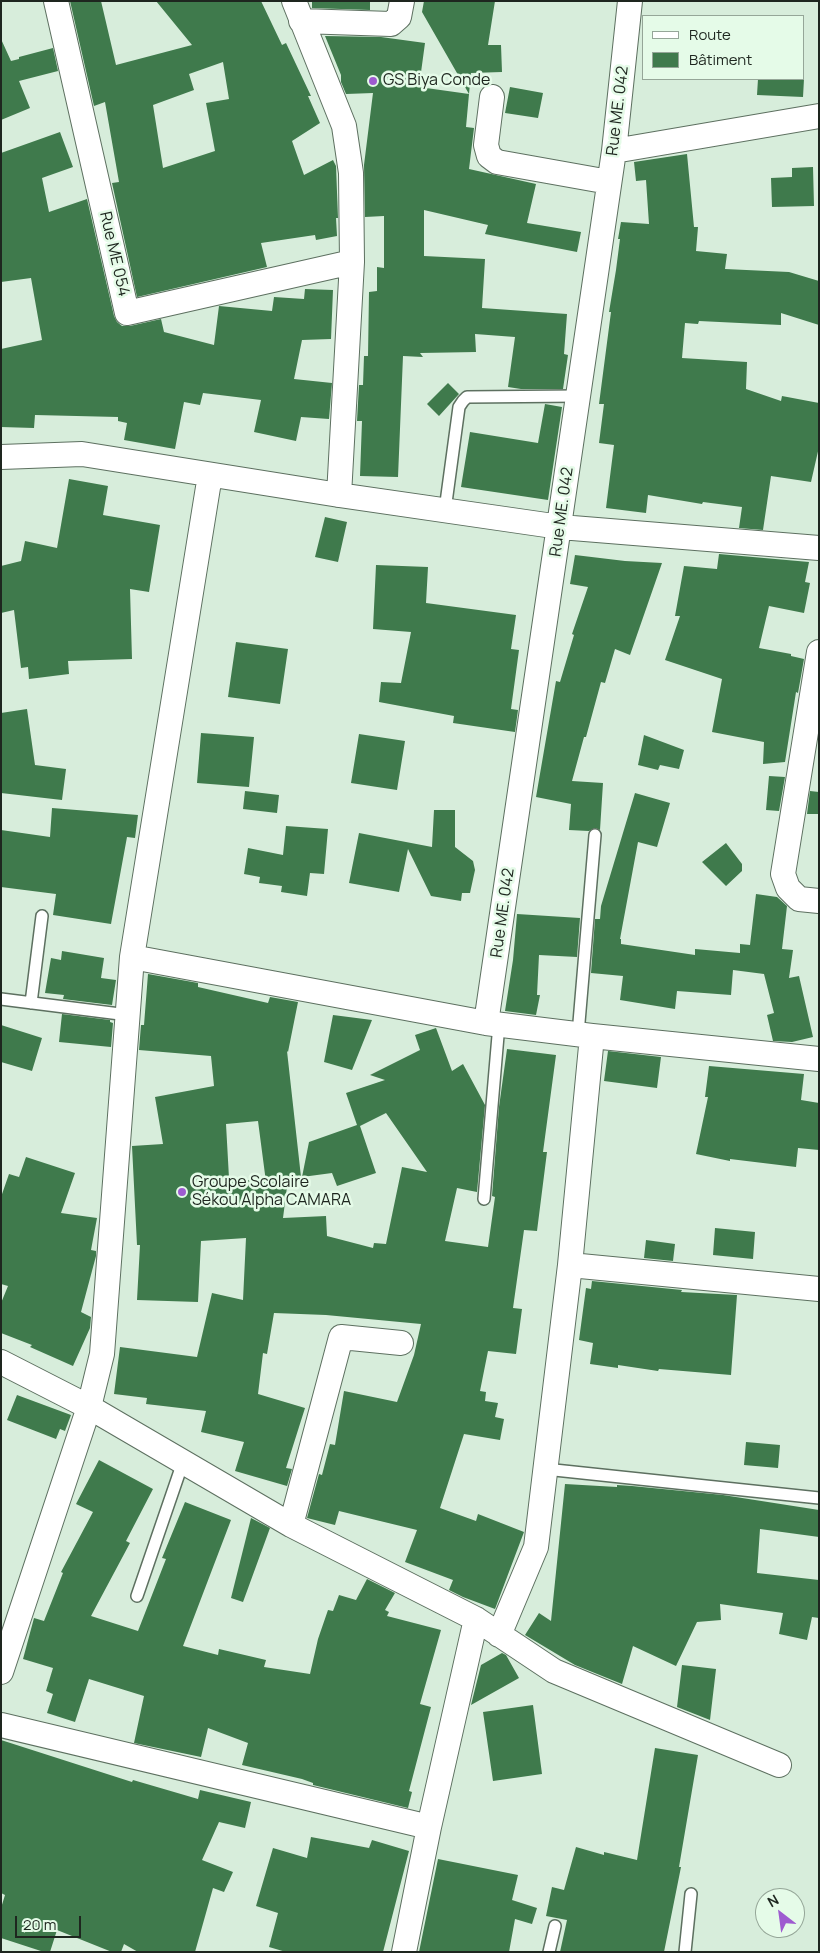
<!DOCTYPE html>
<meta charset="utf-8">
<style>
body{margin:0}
#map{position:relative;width:820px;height:1953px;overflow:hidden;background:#d7eddb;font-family:Manrope,sans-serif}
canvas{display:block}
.frame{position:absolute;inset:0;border:2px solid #1e261f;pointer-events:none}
.legend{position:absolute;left:642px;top:15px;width:162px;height:65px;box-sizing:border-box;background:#e5fbe8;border:1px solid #95a698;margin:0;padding:6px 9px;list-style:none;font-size:15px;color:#1e261f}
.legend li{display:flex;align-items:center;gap:10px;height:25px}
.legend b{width:25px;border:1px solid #95a698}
.north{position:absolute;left:755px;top:1888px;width:50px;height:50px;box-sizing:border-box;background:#e5fbe8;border:1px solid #95a698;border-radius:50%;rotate:330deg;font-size:14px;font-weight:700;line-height:20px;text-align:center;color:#1e261f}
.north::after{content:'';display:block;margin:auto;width:18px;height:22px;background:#9e5bd0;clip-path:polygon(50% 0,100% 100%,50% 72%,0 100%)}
.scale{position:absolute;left:15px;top:1916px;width:66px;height:22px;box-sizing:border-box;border:2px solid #1e261f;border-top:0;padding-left:6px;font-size:15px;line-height:18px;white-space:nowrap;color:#1e261f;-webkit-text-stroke:4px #e5fbe8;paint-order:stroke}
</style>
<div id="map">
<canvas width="820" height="1953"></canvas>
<div class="frame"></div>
<ul class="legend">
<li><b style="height:6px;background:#fff"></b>Route</li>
<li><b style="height:14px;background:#3f7a4c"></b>Bâtiment</li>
</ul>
<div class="north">N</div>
<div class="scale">20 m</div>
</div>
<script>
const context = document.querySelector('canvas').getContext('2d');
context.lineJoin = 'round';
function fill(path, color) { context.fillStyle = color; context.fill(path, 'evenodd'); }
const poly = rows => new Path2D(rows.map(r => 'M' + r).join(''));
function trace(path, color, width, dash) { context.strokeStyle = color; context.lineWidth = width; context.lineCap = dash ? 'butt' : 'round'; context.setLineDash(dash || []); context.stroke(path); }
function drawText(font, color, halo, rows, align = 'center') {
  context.font = font + ' Manrope,sans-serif'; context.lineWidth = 5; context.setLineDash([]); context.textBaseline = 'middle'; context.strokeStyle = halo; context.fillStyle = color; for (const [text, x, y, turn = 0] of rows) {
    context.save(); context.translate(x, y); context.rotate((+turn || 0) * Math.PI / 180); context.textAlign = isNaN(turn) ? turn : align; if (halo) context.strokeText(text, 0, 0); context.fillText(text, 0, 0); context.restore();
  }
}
const building = poly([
 [70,1,101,1,116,65,192,45,156,1,261,1,282,45,286,43,311,96,308,96,320,123,292,141,304,175,333,160,336,166,338,218,336,218,337,236,316,240,315,235,261,243,267,267,137,297,112,183,119,182,105,102,94,106],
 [223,62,229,99,206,103,215,151,163,168,153,105,194,90,189,74],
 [312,1,370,1,370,10,312,8],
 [424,1,495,1,488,45,501,45,502,72,471,73,469,94,422,12],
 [325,36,381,37,425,43,419,87,469,94,466,127,474,128,469,169,536,184,527,223,581,232,577,252,485,234,488,225,424,210,424,256,485,259,482,308,567,314,564,354,568,355,563,389,521,389,508,387,515,337,475,334,476,352,420,353,423,357,403,356,398,477,360,476,362,421,357,421,359,385,363,385,364,356,368,356,369,292,377,291,377,267,384,268,384,216,365,217,364,165,373,93,346,94,341,82,341,75],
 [1,39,11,61,19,59,19,57,53,48,58,71,19,81,30,108,1,120],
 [758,79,804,79,803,97,757,95],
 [510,87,543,93,538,118,505,113],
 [60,132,73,167,42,178,49,212,87,199,114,316,117,322,122,326,130,326,161,319,164,332,214,345,219,306,272,311,274,297,304,299,305,289,333,290,331,339,302,340,294,379,332,383,329,419,301,417,296,441,254,432,261,400,203,393,200,405,184,402,175,449,124,440,127,423,118,421,118,417,35,415,34,428,1,427,1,349,42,340,31,278,1,282,1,153],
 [687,154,694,227,698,227,696,251,727,254,725,269,789,272,819,281,819,325,781,313,781,325,699,321,698,324,685,323,682,358,747,362,746,389,781,401,782,396,819,403,819,447,811,482,771,476,763,530,739,528,742,507,703,502,702,504,648,495,646,513,606,508,614,445,599,443,604,404,599,404,611,312,609,312,616,270,620,239,618,239,621,222,649,224,646,180,636,181,634,162],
 [813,167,814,206,772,207,771,178,792,177,792,168],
 [448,383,459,394,439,416,427,404],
 [545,404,562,407,548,500,461,487,470,432,538,443],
 [69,479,108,486,103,515,160,525,149,592,130,589,132,659,68,661,69,674,29,679,28,667,21,668,14,610,1,613,1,566,21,561,25,541,57,548],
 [325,517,347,522,338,562,315,557],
 [719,554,809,562,805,582,810,583,804,613,769,606,759,648,791,654,791,656,804,659,798,693,796,692,785,762,763,764,764,742,712,732,722,679,665,660,680,616,675,616,684,566,717,569],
 [575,555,625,561,662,563,630,655,615,649,605,683,601,682,586,737,584,737,572,781,603,783,600,830,595,828,589,831,569,830,571,804,536,797,556,681,560,682,574,635,572,634,588,587,570,584],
 [376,565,428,567,426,603,516,615,511,649,519,650,511,709,518,710,515,732,453,723,454,716,379,702,381,682,401,683,411,632,373,629],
 [236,642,288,649,280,704,228,697],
 [27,709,35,765,66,769,62,800,1,793,1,713],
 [201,733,254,737,249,787,197,783],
 [359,734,405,741,397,790,351,783],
 [644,735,684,750,679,769,660,765,658,770,638,765],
 [769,776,785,777,779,811,766,810],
 [245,791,279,795,277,813,243,809],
 [810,791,819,792,819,814,807,814],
 [635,793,670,803,657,847,638,842,620,939,621,939,621,944,695,955,695,949,740,953,740,944,750,945,756,894,777,897,787,906,782,949,793,950,789,978,799,976,813,1037,792,1042,773,1041,767,1015,774,1013,764,974,733,970,731,995,677,991,675,1009,620,1000,623,976,591,973,595,919,600,919,601,906],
 [52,808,138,815,135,838,127,837,111,924,53,915,56,894,1,887,1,830,50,837],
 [434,810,455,810,455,847,473,861,475,870,470,893,462,893,461,901,431,896,408,849,399,892,349,883,359,833,432,847],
 [286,826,328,829,324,874,310,873,307,896,281,892,282,886,259,883,260,877,244,874,248,848,283,855],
 [726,843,742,864,742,871,726,886,702,862],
 [517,914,580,918,577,957,539,955,537,995,540,995,536,1015,505,1011,513,960],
 [62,951,104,958,101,978,116,980,112,1005,63,999,64,995,45,993,51,958,61,960],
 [148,974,198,983,198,987,268,1003,270,997,298,1002,288,1052,287,1051,301,1177,288,1179,283,1218,326,1216,327,1236,373,1248,374,1243,386,1244,402,1167,427,1172,386,1113,360,1126,376,1173,337,1186,332,1173,302,1177,309,1142,357,1125,346,1093,385,1080,370,1075,420,1050,415,1035,436,1028,452,1071,463,1064,485,1105,477,1192,457,1188,445,1241,488,1247,495,1197,492,1196,499,1107,507,1049,556,1055,543,1152,547,1152,537,1231,524,1230,513,1308,522,1309,516,1354,488,1351,480,1391,486,1392,485,1401,498,1403,495,1417,504,1419,500,1440,464,1434,440,1508,476,1521,478,1514,524,1532,495,1609,463,1597,449,1590,453,1580,405,1562,417,1530,339,1511,335,1525,307,1518,319,1474,322,1475,330,1444,335,1445,344,1391,397,1402,414,1355,421,1324,326,1315,274,1313,267,1354,263,1353,258,1394,305,1408,286,1468,292,1469,287,1486,235,1471,244,1442,201,1432,206,1411,146,1404,147,1398,114,1394,120,1347,197,1357,212,1293,243,1300,246,1238,201,1241,198,1302,137,1300,140,1245,137,1245,132,1146,163,1144,155,1097,214,1086,211,1056,139,1050,141,1025,144,1025],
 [258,1121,266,1182,229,1178,226,1124],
 [62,1014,110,1020,110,1022,113,1023,111,1047,59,1042],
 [333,1015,372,1020,352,1070,324,1062],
 [1,1025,42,1038,32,1071,1,1062],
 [608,1051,661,1057,657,1088,604,1081],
 [709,1066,804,1074,801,1100,819,1103,819,1150,798,1148,796,1167,730,1159,730,1161,696,1154,708,1097,705,1097],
 [26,1157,75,1173,61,1213,97,1218,91,1250,96,1251,96,1256,81,1312,91,1317,90,1328,73,1366,30,1347,32,1345,1,1333,1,1303,8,1286,1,1284,1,1197,9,1174,19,1177],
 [715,1228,755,1232,753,1259,713,1255],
 [646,1240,675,1244,673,1261,644,1258],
 [592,1281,682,1290,681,1292,737,1295,731,1375,659,1369,658,1371,618,1365,618,1368,590,1364,593,1343,579,1340,586,1288,591,1289],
 [17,1395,71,1415,65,1431,60,1429,56,1439,7,1420],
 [746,1442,780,1445,778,1468,744,1465],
 [99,1460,153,1489,126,1541,130,1543,91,1616,138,1631,166,1559,162,1558,185,1502,231,1520,183,1646,218,1655,219,1649,266,1660,264,1667,310,1674,318,1639,328,1610,333,1611,339,1595,356,1600,367,1579,395,1593,385,1610,389,1612,387,1616,441,1630,420,1704,431,1707,409,1791,412,1792,408,1808,313,1785,313,1783,302,1779,242,1765,248,1743,208,1728,201,1757,134,1743,144,1696,89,1679,75,1722,47,1713,53,1694,46,1691,53,1668,23,1659,34,1618,44,1621,63,1573,61,1572,93,1512,76,1504],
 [565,1484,617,1487,617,1485,632,1486,723,1495,819,1510,819,1537,760,1529,757,1573,819,1580,819,1618,812,1617,807,1640,779,1634,783,1613,720,1604,721,1620,697,1622,676,1666,633,1646,622,1684,575,1665,525,1635,539,1613,551,1621],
 [251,1518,270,1528,243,1602,231,1598],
 [502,1653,506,1655,519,1678,471,1705,481,1665],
 [682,1665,716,1669,710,1720,677,1707],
 [533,1705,542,1774,493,1781,483,1712],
 [1,1740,132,1782,133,1780,198,1799,200,1790,251,1802,245,1828,219,1822,202,1860,233,1872,224,1892,213,1888,195,1952,138,1952,124,1944,121,1952,112,1952,57,1930,50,1952,44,1952,1,1938,1,1908,5,1895,1,1893],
 [655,1748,698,1755,679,1867,681,1867,664,1952,560,1952,567,1920,546,1916,552,1887,564,1890,576,1847,604,1855,604,1852,637,1860],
 [311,1837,369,1848,372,1840,409,1851,383,1952,286,1952,269,1947,278,1913,256,1906,273,1848,307,1858],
 [438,1859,518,1875,512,1900,537,1908,532,1924,515,1919,509,1952,419,1952]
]);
const lane = poly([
 [445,510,459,407,463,401,467,397,578,396],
 [1,999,128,1015],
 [31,1003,42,916],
 [578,1034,595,835],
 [484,1199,499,1024],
 [545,1469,819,1498],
 [137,1596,183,1462],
 [549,1952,555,1926],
 [685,1952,691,1894]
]);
const street = poly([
 [56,1,127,313,352,262],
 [294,1,344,126,351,173,352,262,339,495],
 [301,21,391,24,399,17,402,1],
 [492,97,486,145,489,156,497,162,609,182],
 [614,151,819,116],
 [1,457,82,454,339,495,560,527,819,548],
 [819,652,783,874,788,888,799,899,819,901],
 [132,957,486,1023,592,1036,819,1059],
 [486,1023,614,151,630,1],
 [570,1265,819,1289],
 [1,1362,89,1407,291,1525,476,1619,554,1671,779,1765],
 [291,1525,341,1337,401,1343],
 [499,1635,536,1547,570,1265,592,1036],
 [1,1672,89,1407,102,1354,132,957,210,475],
 [1,1725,429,1827],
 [404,1952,429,1827,476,1619]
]);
const markers = [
 [373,81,5,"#9e5bd0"],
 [182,1192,5,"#9e5bd0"]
];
const poiNames = [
 ["GS Biya Conde",383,81],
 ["Groupe Scolaire",192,1183],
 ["Sékou Alpha CAMARA",192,1201]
];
const streetNames = [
 ["Rue ME. 042",618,111,-83],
 ["Rue ME 054",114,254,77],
 ["Rue ME. 042",562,512,-82],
 ["Rue ME. 042",503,913,-82]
];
fill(building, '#3f7a4c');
trace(lane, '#5d7060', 14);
trace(street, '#5d7060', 26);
trace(lane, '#fff', 11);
trace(street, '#fff', 24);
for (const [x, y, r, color] of markers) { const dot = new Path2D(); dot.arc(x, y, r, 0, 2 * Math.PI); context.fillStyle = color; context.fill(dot); trace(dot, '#e5fbe8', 2); }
drawText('16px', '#1e261f', '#e5fbe8', poiNames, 'left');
drawText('16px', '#1e261f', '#e5fbe8', streetNames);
</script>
